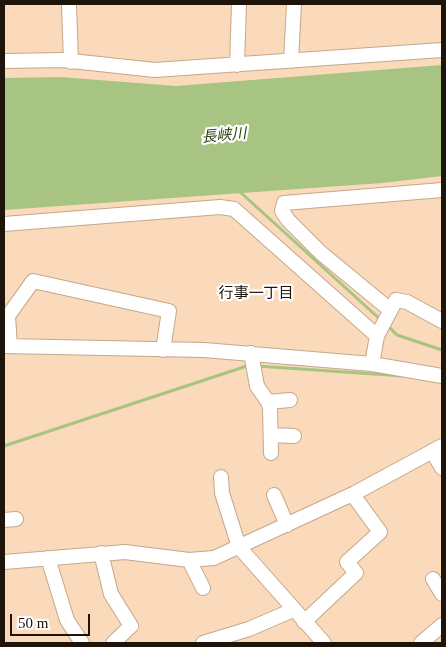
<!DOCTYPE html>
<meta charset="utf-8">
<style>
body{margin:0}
#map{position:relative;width:446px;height:647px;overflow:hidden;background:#fadabb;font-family:"Times New Roman",serif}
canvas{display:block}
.frame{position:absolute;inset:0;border:5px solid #1f1409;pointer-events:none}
.scale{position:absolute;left:10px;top:614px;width:80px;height:22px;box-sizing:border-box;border:2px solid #1f1409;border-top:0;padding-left:6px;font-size:15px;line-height:18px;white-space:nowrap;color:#1f1409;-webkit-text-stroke:4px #fff;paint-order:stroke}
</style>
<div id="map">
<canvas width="446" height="647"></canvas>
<div class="frame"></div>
<div class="scale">50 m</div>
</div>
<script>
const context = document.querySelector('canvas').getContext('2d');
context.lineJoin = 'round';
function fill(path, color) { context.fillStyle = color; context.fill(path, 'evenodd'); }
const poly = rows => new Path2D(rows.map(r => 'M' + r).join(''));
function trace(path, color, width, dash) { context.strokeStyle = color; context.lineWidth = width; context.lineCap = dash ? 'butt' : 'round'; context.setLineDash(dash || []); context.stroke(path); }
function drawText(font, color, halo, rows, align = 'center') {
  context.font = font + ' "Times New Roman","Noto Sans JP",serif'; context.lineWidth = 4.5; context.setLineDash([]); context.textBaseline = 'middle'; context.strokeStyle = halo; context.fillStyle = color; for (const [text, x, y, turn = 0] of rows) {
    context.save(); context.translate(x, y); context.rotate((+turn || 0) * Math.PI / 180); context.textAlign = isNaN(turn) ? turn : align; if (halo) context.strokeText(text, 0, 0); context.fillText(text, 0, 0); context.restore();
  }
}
const water = poly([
 [442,65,442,176,382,183,4,210,4,78,60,77,176,86]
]);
const stream = poly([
 [239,191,382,321],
 [387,325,397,335,442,350],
 [257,366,403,376],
 [4,446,250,365]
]);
const minor = poly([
 [69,4,71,62],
 [4,61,62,60,155,70,442,50],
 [291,61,294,4],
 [237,65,239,4],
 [4,224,220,207,234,209,377,336],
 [389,309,321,253,288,220,282,211,284,203,442,190],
 [4,346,204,350,372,364,442,376],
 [10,346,8,316,33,281,169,311,163,350],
 [251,353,257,386,268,402,290,400],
 [372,364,377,336,396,300,407,302,442,321],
 [268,402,270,408,271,453],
 [271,435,294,436],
 [432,451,442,468],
 [221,477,222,493,239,547,324,643],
 [274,495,287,525],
 [4,520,16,519],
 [101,553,111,594,131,626,113,643],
 [48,558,67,620,82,643],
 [189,560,203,588],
 [4,562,125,552,189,560,214,558,355,493,442,446],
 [433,579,442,594],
 [304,622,356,573,347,562,380,532,353,495],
 [203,643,249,629,293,610],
 [421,643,442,625]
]);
const waterNames = [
 ["長峡川",224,136,-5]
];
const neighbourhoodNames = [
 ["行事一丁目",256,294]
];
fill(water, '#a8c482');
trace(stream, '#a8c482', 3);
trace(minor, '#c5a789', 16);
trace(minor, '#fff', 14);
drawText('italic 15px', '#2b3c0b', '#fff', waterNames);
drawText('15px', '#1f1409', '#fff', neighbourhoodNames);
</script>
